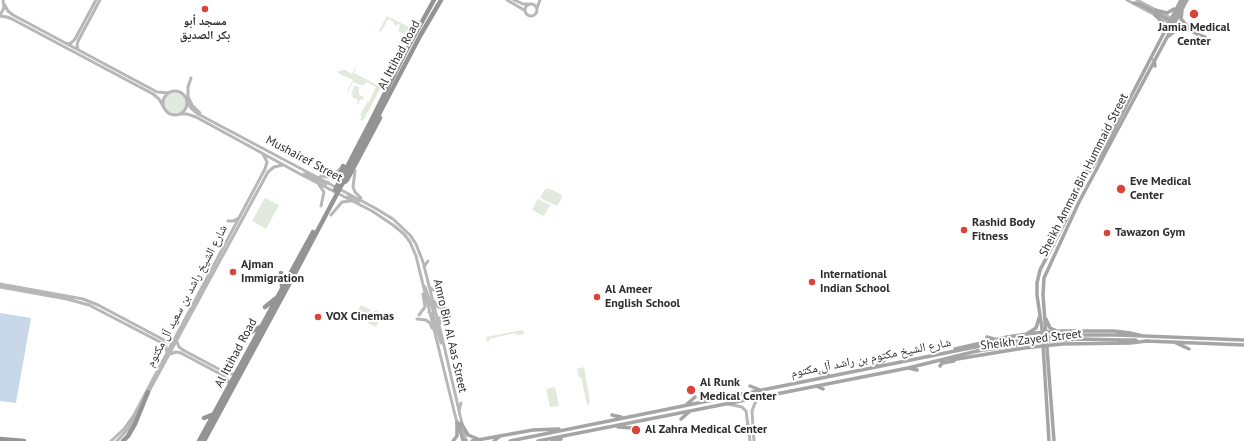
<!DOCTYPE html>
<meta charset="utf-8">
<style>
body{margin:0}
canvas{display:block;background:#fff}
</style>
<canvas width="1244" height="441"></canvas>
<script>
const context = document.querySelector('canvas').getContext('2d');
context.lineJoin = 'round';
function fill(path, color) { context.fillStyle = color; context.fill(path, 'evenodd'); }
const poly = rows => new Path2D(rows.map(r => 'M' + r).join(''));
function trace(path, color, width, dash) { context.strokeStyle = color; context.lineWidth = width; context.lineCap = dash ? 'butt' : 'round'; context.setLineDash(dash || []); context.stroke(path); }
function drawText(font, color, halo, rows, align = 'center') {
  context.font = font + ' "PT Sans","Noto Naskh Arabic",sans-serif'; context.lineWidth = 4; context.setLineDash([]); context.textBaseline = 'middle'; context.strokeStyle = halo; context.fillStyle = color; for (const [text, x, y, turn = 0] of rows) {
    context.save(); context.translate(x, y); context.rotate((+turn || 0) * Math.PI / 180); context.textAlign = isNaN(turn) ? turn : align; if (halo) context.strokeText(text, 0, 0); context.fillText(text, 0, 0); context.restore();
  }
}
const green = poly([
 [387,16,411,28,408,33,410,34,413,30,414,31,410,37,398,31,400,25,398,24,397,26,393,24,394,22,388,19,381,32,379,31],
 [355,68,356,69,354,73,381,87,363,121,360,120,362,116,360,115,367,102,360,99,359,104,357,103,358,100,352,97,353,94,347,91,353,80,338,73,338,71,345,70,352,74],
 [353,82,360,85,364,85,366,82,376,87,369,102,363,100,364,97,359,95,359,87,355,85,351,93,348,92],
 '164 103a11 11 0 1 1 22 0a11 11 0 1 1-22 0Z',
 [548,188,561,194,562,198,557,206,540,198,545,189,546,190],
 [265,198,279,205,266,229,252,221],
 [538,199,550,205,544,216,532,210],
 [361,305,371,310,369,315,362,312,368,315,366,320,360,317,361,314,357,312],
 [375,310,383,314,376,327,368,323],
 [523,330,524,334,516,335,515,333,489,339,489,341,487,342,486,337],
 [584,367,590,402,589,402,589,404,587,405,581,377,579,378,577,369],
 [555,387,559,406,550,407,546,389]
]);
const water = poly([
 [0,313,31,318,16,403,0,401]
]);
const secondary = poly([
 [507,0,524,10],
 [514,0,523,4,528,4],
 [1127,0,1170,23],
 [1137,0,1173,19],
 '525 10a6 6 0 1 1 12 0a6 6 0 1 1-12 0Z',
 [4,4,8,11,13,15,157,92,169,93],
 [537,8,540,0],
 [0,15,4,8,3,0],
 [0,16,7,17,12,19,153,94,159,99,163,106],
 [68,44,71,43,75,39,96,0],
 [78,49,77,46,78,41,100,0],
 [191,78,188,87,188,97,192,105,200,113],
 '163 103a12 12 0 1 1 24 0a12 12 0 1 1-24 0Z',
 [187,101,191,108,198,114,375,208,393,219,410,235,416,244,423,262,442,337,466,441],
 [181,114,187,114,196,117,302,175,372,211,393,225,404,234,410,242,416,256,457,423],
 [355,171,353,187,355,192,361,198],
 [304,174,310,176,326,184,328,182],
 [320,177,321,176,327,177,332,176,342,167],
 [319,185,324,192,321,206],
 [348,199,348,197,349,196,359,201],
 [331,215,342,202,351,201],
 [228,221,233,221,239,218],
 [424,267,428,261],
 [0,284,83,299,98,305,164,340,168,342,173,341],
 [0,287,67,299,89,305,162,343,166,347,167,352],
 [425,287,434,313],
 [429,287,435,291],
 [434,301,438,307,447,309],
 [429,312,433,315,441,343],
 [419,315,425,307,423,294],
 [417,319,426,320,430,323,432,328],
 [440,323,440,318,447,312],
 [177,342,179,347,183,350,228,374,236,374],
 [170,354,176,352,181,353,224,376,227,379,230,385],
 [148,393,268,172,274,167,283,165],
 [728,404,742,407,746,411,750,441],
 [459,411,461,403],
 [745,430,748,423],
 [111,441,124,429,134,415,265,169,267,162,263,154],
 [117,441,128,429,139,410],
 [754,441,752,411,755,403,760,397]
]);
const primary = poly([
 [1134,3,1139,4,1171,21],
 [1155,10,1167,13,1174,9],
 [1182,11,1181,19,1188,27],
 [1155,15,1162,22,1163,31],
 [1174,22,1199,35,1205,37],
 [1173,24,1173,19,1183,0],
 [1169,36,1176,30,1185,31],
 [1154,60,1155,66],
 [1110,129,1116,124],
 [1083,173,1090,169],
 [1054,235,1060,231],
 [1046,319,1050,328,1057,331],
 [1028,333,1036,328,1039,318],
 [1119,335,1244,340],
 [987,337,994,339],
 [1119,340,1136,340],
 [1146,341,1244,345],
 [1174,342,1189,349],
 [955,349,1007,337,1035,333,1061,331,1114,331,1130,333,1143,336],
 [951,360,1024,348,1062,344,1130,343,1147,341],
 [876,366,886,359],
 [940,366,942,363,954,361],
 [909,368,917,370],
 [817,372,828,375],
 [750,386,760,390],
 [816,386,823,389],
 [686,405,695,397],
 [612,415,621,417],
 [681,419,689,412],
 [457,422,459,425,463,441],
 [461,423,468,435,478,439],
 [618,427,633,428],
 [466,440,466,441],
 [453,441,457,436,457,422],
 [472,441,533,430,559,429],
 [494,441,500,436],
 [510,441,975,347],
 [538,441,908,368,977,351],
 [552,441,561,439],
 [1049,441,1042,329,1037,295,1037,283,1040,270,1066,220,1079,187,1100,156,1181,0],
 [1054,441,1043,295,1044,278,1079,202,1187,0]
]);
const highway = poly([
 [372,119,407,49,434,0],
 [376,120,420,36,441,0],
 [340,176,343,166],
 [342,182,345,182,347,180,380,118],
 [281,273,282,286],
 [265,307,275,299],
 [251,332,260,327],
 [204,418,214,414],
 [0,439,24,441],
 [123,441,128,436,135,424,148,392],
 [199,441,290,274],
 [204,441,293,277]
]);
const primaryBridge = poly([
 [975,347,1045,337,1079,335,1119,335],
 [977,351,1046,341,1080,339,1119,340]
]);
const highwayBridge = poly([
 [335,190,372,119],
 [290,274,313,232],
 [293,277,376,120]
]);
const markers = [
 [205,9,4,"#dc4338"],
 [1194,14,5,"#dc4338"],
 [1121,189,5,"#dc4338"],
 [964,230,4,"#dc4338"],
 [1107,233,4,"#dc4338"],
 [233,272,4,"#dc4338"],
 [812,282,4,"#dc4338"],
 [597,297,4,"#dc4338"],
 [318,317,4,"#dc4338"],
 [691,390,5,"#dc4338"],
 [636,430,5,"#dc4338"]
];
const poiNames = [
 ["مسجد أبو",205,22,"center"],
 ["بكر الصديق",205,36,"center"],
 ["Jamia Medical",1194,28,"center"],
 ["Center",1194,42,"center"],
 ["Eve Medical",1130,182],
 ["Center",1130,196],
 ["Rashid Body",972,223],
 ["Fitness",972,237],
 ["Tawazon Gym",1115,233],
 ["Ajman",241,265],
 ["Immigration",241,279],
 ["International",820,275],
 ["Indian School",820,289],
 ["Al Ameer",605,290],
 ["English School",605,304],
 ["VOX Cinemas",326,317],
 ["Al Runk",700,383],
 ["Medical Center",700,397],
 ["Al Zahra Medical Center",645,430]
];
const streetNames = [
 ["Al Ittihad Road",399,55,-62],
 ["Mushairef Street",304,159,28],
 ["Sheikh Ammar Bin Hummaid Street",1084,175,-63],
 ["شارع الشيخ راشد بن سعيد آل مكتوم",187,296,-62],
 ["Amro Bin Al Aas Street",450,336,77],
 ["Sheikh Zayed Street",1031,340,-7],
 ["Al Ittihad Road",236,353,-62],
 ["شارع الشيخ مكتوم بن راشد آل مكتوم",871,358,-11]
];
fill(green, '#e1eadc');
fill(water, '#c9d8e9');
trace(secondary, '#b7b7b7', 3);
trace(primary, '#a5a5a5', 3.5);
trace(highway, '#949494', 4.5);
trace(primaryBridge, '#a5a5a5', 3.5);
trace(highwayBridge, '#949494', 4.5);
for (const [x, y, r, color] of markers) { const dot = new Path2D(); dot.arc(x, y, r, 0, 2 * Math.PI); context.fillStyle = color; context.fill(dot); trace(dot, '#fff', 1.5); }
drawText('bold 12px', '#2d2d2d', '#fff', poiNames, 'left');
drawText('12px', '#2d2d2d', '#fff', streetNames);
</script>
